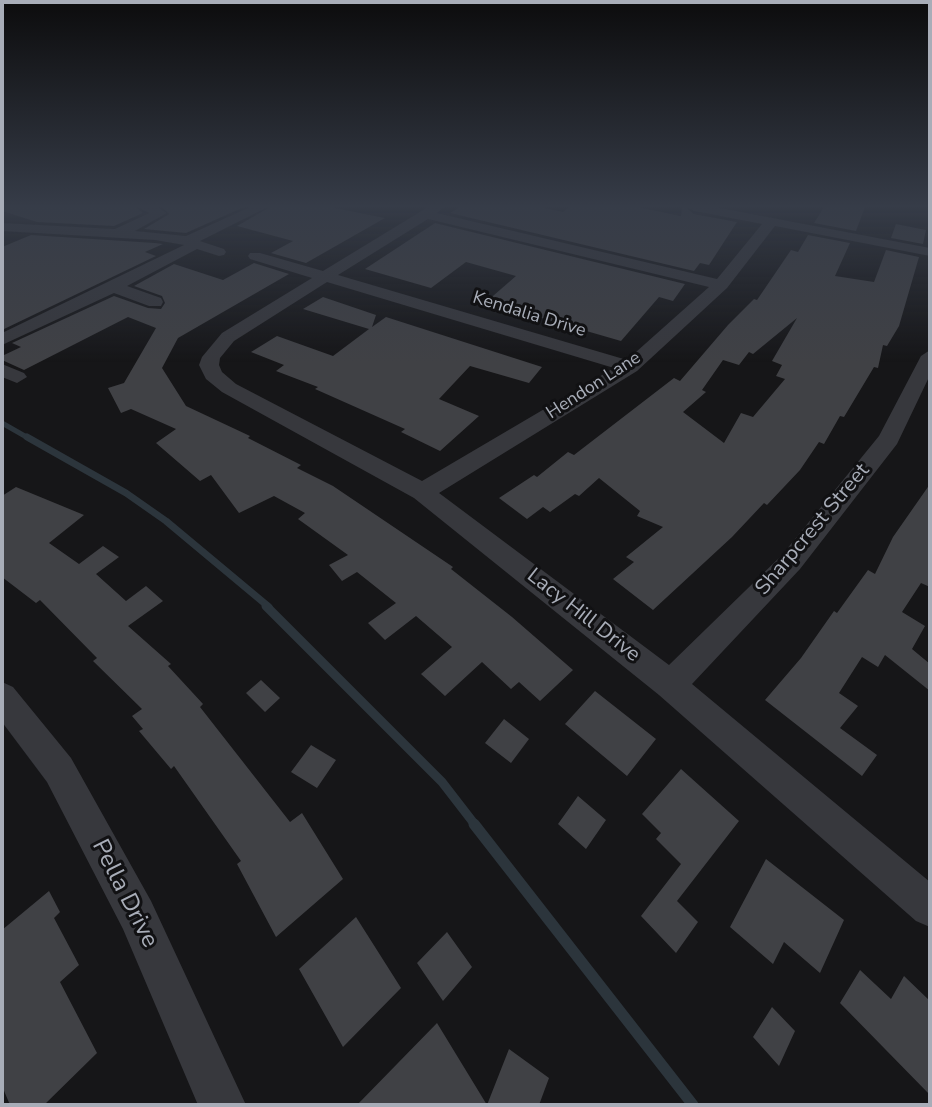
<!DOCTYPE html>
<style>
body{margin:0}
#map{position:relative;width:932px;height:1107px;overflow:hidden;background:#161618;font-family:"Nunito Sans",sans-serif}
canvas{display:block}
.frame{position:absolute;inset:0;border:4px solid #a8adb8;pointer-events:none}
</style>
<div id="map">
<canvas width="932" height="1107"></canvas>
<div class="frame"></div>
</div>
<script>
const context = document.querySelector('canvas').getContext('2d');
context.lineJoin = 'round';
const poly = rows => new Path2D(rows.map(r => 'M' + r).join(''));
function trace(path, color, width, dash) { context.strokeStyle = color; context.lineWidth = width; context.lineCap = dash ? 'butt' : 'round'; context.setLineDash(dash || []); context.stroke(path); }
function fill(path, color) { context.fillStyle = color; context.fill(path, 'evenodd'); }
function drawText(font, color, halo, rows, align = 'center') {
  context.font = font + ' "Nunito Sans",sans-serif'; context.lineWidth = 6; context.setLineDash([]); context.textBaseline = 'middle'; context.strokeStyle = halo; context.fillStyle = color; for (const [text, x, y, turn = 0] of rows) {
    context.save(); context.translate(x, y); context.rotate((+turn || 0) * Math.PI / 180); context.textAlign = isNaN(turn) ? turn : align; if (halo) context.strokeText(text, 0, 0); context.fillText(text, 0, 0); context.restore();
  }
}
const streamFar3 = poly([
 [2,423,30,439]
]);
const streamFar2 = poly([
 [27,437,126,493,166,521,269,607]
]);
const streamFar1 = poly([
 [266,606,442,782,476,826]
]);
const stream = poly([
 [474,824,693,1105]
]);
const building = poly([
 [3,207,136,207,143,213,114,226,37,222,2,211],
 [162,207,244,207,186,233,144,229,169,214],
 [270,207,330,207,385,218,306,263,271,253,293,241,237,226],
 [460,207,540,207,563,212,569,207,637,207,681,216,682,207,685,207,694,214,737,222,709,265,700,263,694,271,450,213],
 [824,207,865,207,856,231,814,223],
 [435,223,685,284,673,301,659,297,621,341,486,302,516,276,466,262,431,288,365,269],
 [896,224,926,230,923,244,891,238],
 [31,235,155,243,163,244,145,252,156,256,2,330,2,247],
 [808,235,850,243,835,276,874,282,886,250,919,257,899,326,887,346,883,345,878,368,874,367,844,417,840,416,824,444,819,442,800,470,767,505,764,503,732,537,653,610,613,579,634,562,626,557,663,527,637,516,640,511,599,478,579,496,575,494,550,512,543,507,527,519,499,498,534,475,537,477,568,452,574,455,674,378,680,381,728,325,754,299,757,300,791,250,798,252],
 [797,318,772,361,782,365,776,376,785,379,753,417,741,413,724,443,683,412,706,392,702,390,723,360,739,365,749,352,753,354],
 [254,263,289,274,178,338,162,368,186,406,250,436,248,438,301,465,297,468,333,486,453,567,451,569,512,617,573,670,540,701,519,682,511,689,482,662,445,696,421,674,452,647,416,616,385,640,368,623,396,603,357,572,342,581,329,565,348,555,298,519,305,513,274,496,239,513,211,475,200,481,156,443,176,429,131,409,121,413,108,388,124,383,156,328,128,317,24,370,2,360,2,356,21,347,12,343,114,296,148,308,161,309,165,303,162,296,134,286,174,264,223,280],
 [323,297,376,315,372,327,386,317,542,367,529,383,470,366,439,399,479,416,440,451,401,432,405,429,315,389,318,387,276,371,284,365,251,352,277,336,333,356,369,329,303,309],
 [930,484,930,587,921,583,902,612,925,626,912,649,930,664,930,691,885,655,878,667,862,657,839,693,858,706,840,728,877,755,862,776,765,700,801,658,834,611,837,613,868,570,875,574,893,537],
 [16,487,84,515,49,543,79,564,103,546,119,557,96,574,126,601,146,586,163,601,128,626,171,664,168,666,203,704,200,707,290,822,302,813,343,879,276,937,237,864,241,861,174,766,171,769,139,731,143,729,132,716,142,709,93,661,97,658,40,600,36,603,2,577,2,496],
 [261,680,280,698,265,712,246,693],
 [595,691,656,739,627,776,565,724],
 [504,719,529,739,511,763,485,743],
 [311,745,336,760,317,788,291,772],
 [681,769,739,821,677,901,698,922,676,953,641,916,681,864,656,839,661,833,642,814],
 [578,796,606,820,586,849,558,824],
 [766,859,844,920,820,973,784,942,773,964,730,927],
 [49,891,60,912,54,918,79,965,60,982,97,1053,44,1105,10,1105,2,1086,2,930],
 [356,917,401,988,343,1047,299,969],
 [447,932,472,967,443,1001,417,963],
 [860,970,891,999,904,976,930,1001,930,1095,840,1003],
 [772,1007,795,1031,779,1066,753,1037],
 [437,1023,487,1105,509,1049,549,1078,539,1105,357,1105]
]);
const minor = poly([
 [138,207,157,207,167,213,135,231,186,236,250,207,268,207,200,241,224,249,226,252,224,255,219,256,197,249,127,286,161,298,163,302,161,306,149,306,114,293,2,345,2,333,184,245,155,240,2,231,2,223,115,229,149,213,138,207],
 [428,207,444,207,437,213,717,279,762,224,694,211,687,207,715,207,930,248,930,256,775,226,727,288,637,371,439,493,669,665,782,555,879,436,921,356,930,350,930,375,897,444,800,569,692,684,930,882,930,927,916,921,659,695,414,498,222,392,206,379,199,365,202,357,222,333,312,278,250,259,248,256,250,253,260,253,323,271,428,207],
 [428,219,709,287,627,360,338,275,428,219],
 [327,282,614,368,422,481,236,384,222,372,219,365,220,358,234,341,327,282],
 [2,364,24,373,27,377,17,383,2,377,2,364],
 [2,682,13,687,71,758,151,901,246,1105,198,1105,123,929,47,782,2,722,2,682]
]);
const farStreetnames = [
 ["Kendalia Drive",529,315,17],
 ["Hendon Lane",594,386,-33]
];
const streetNames = [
 ["Sharpcrest Street",813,530,-50],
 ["Lacy Hill Drive",583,616,38]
];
const nearStreetnames = [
 ["Pella Drive",124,894,63]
];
trace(streamFar3, '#2c353c', 5);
trace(streamFar2, '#2c353c', 7);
trace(streamFar1, '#2c353c', 9);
trace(stream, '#2c353c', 11);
fill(building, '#404145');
fill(minor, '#37383d');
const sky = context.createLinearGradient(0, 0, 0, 362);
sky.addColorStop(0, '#0c0c0d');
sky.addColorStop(0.57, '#363c48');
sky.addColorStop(1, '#363c4800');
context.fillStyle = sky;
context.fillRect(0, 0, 932, 362);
drawText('18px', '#a8adb8', '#111113', farStreetnames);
drawText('21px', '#a8adb8', '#111113', streetNames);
drawText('24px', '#a8adb8', '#111113', nearStreetnames);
</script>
